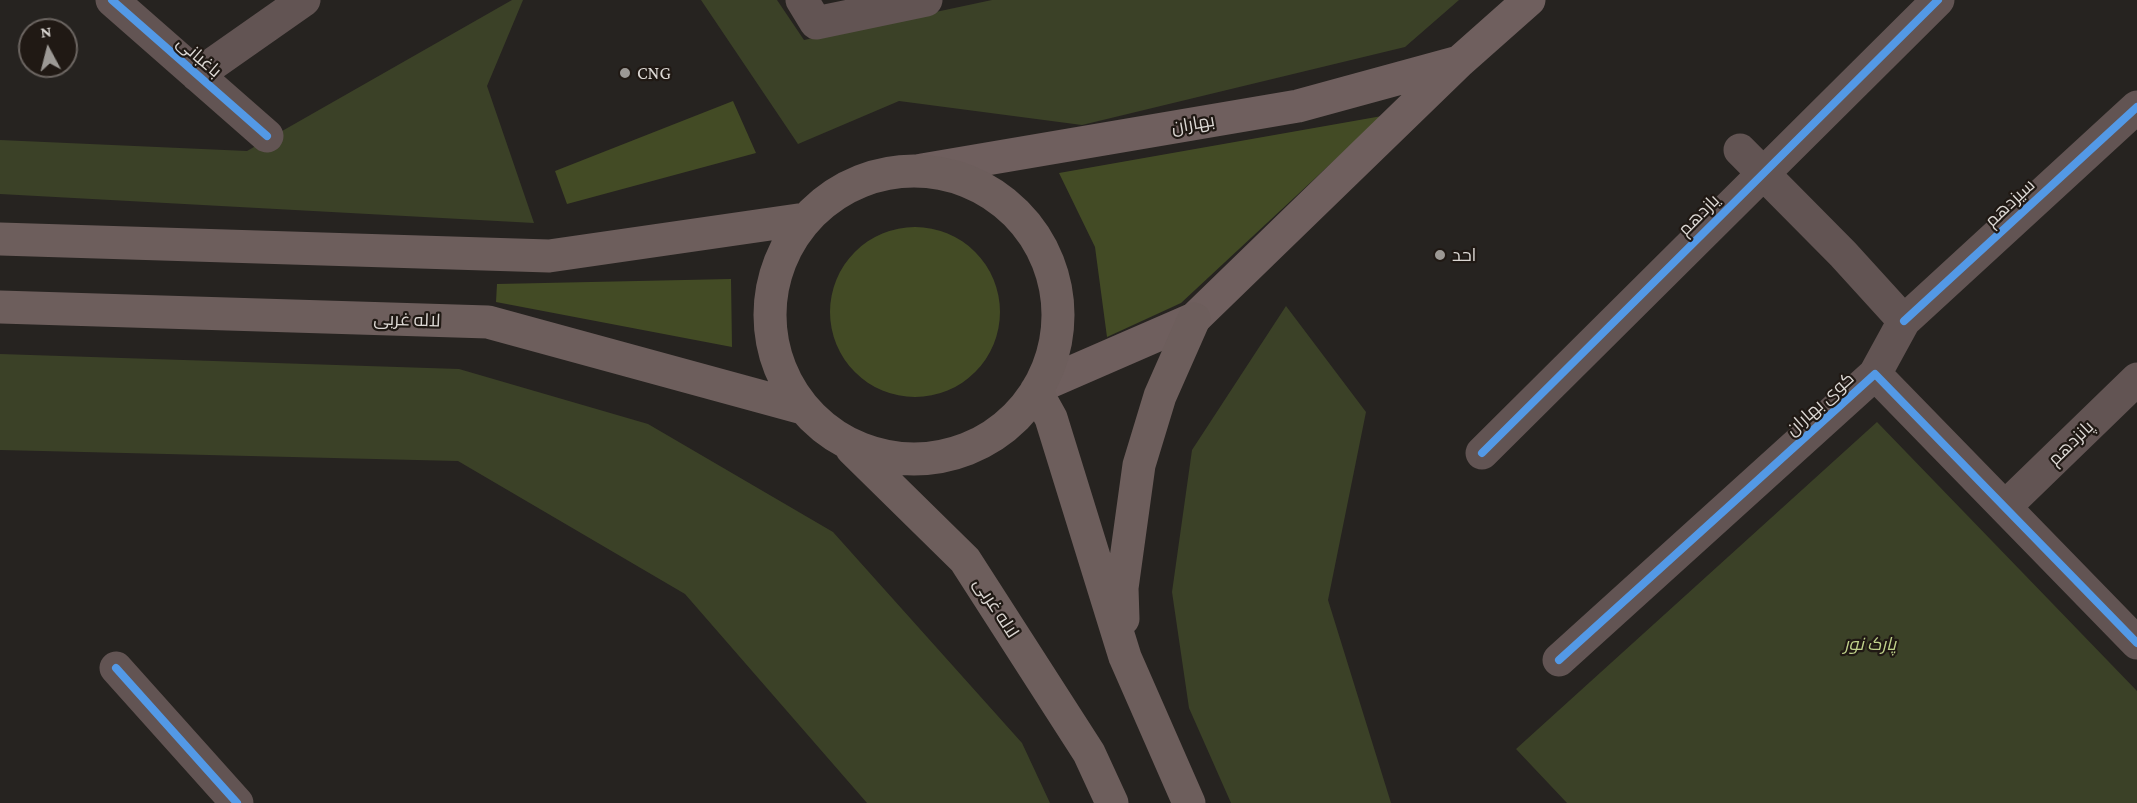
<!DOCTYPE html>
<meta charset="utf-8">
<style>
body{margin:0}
#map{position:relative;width:2137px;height:803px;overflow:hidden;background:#262320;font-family:"Crimson Pro",serif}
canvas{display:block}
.north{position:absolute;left:18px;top:18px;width:60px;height:60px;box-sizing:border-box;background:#201914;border:2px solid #6b6561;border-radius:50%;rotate:353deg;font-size:16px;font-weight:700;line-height:24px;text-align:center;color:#dcd8d4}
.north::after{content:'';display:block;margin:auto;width:21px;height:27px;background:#9c9995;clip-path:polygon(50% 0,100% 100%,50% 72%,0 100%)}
</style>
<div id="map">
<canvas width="2137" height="803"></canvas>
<div class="north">N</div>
</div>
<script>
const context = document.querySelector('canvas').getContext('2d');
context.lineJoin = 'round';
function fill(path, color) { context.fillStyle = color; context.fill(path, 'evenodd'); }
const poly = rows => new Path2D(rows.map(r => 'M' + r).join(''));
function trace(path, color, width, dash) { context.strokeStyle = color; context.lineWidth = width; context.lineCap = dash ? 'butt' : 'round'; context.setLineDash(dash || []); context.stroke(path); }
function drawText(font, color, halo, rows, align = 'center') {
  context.font = font + ' "Crimson Pro",Cairo,serif'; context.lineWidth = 4.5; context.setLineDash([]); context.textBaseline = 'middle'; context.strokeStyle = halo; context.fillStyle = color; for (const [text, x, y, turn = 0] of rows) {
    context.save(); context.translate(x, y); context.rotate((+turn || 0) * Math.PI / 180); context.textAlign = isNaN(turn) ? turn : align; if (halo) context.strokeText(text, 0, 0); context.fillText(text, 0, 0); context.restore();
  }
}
const green = poly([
 [512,0,523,0,487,86,534,223,0,194,0,140,247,151],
 [701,0,777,0,804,40,992,0,1459,0,1405,47,1082,125,899,101,798,144],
 [1286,306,1366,412,1328,600,1391,803,1231,803,1189,708,1172,592,1192,450],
 [0,354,459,369,648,424,833,532,1022,743,1050,803,867,803,685,594,458,461,0,450],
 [1877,422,2137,691,2137,803,1567,803,1516,749]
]);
const forest = poly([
 [733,101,756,153,567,204,555,171],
 [1382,116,1181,303,1107,337,1095,247,1059,173],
 '830 312a85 85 0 1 1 170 0a85 85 0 1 1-170 0Z',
 [731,279,732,347,496,302,497,284]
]);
const minor = poly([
 [112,0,267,136],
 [802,0,816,23,926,0],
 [197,75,304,0],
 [1740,150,1843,254,1904,321,1875,374],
 [1904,321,2137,107],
 [1482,453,1938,0],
 [2005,507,2137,379],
 [1559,660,1875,374,2137,643],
 [116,668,237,803]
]);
const secondary = poly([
 [1459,62,1529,0],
 [922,170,1298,106,1459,62,1194,319,1040,386]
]);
const primary = poly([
 '770 315a144 144 0 1 1 288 0a144 144 0 1 1-288 0Z',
 [0,239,549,256,805,219],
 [0,307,488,322,803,408],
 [1036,391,1051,418,1125,657,1189,803],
 [852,449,965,560,1089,753,1112,803],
 [1123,619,1122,588,1139,465,1160,396,1194,319]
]);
const cycleway = poly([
 [112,0,267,136],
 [1904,321,2137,107],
 [1482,453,1938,0],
 [1559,660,1875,374,2137,643],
 [116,668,237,803]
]);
const markers = [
 [625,73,6,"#9c9995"],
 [1440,255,6,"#9c9995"]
];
const streetNames = [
 ["باغبانی",199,57,41],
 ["بهاران",1193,124,-10],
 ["سیزدهم",2010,203,-43],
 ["یازدهم",1699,215,-45],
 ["لاله غربی",407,320,2],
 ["کوی بهاران",1820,404,-42],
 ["پانزدهم",2071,443,-44],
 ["لاله غربی",996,608,57]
];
const poiNames = [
 ["CNG",637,73],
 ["احد",1452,255]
];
const parkNames = [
 ["پارک نور",1870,644]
];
fill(green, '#3b4127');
fill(forest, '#434b25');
trace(minor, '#625453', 33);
trace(secondary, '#6f5f5e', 33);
trace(primary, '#6d5e5c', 33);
trace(cycleway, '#5399e6', 8);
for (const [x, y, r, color] of markers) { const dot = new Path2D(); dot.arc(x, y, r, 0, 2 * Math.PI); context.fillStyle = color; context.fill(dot); trace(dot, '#201914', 2); }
drawText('18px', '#dcd8d4', '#201914', streetNames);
drawText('18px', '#dcd8d4', '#201914', poiNames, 'left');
drawText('italic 18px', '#bfd18a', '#201914', parkNames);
</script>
